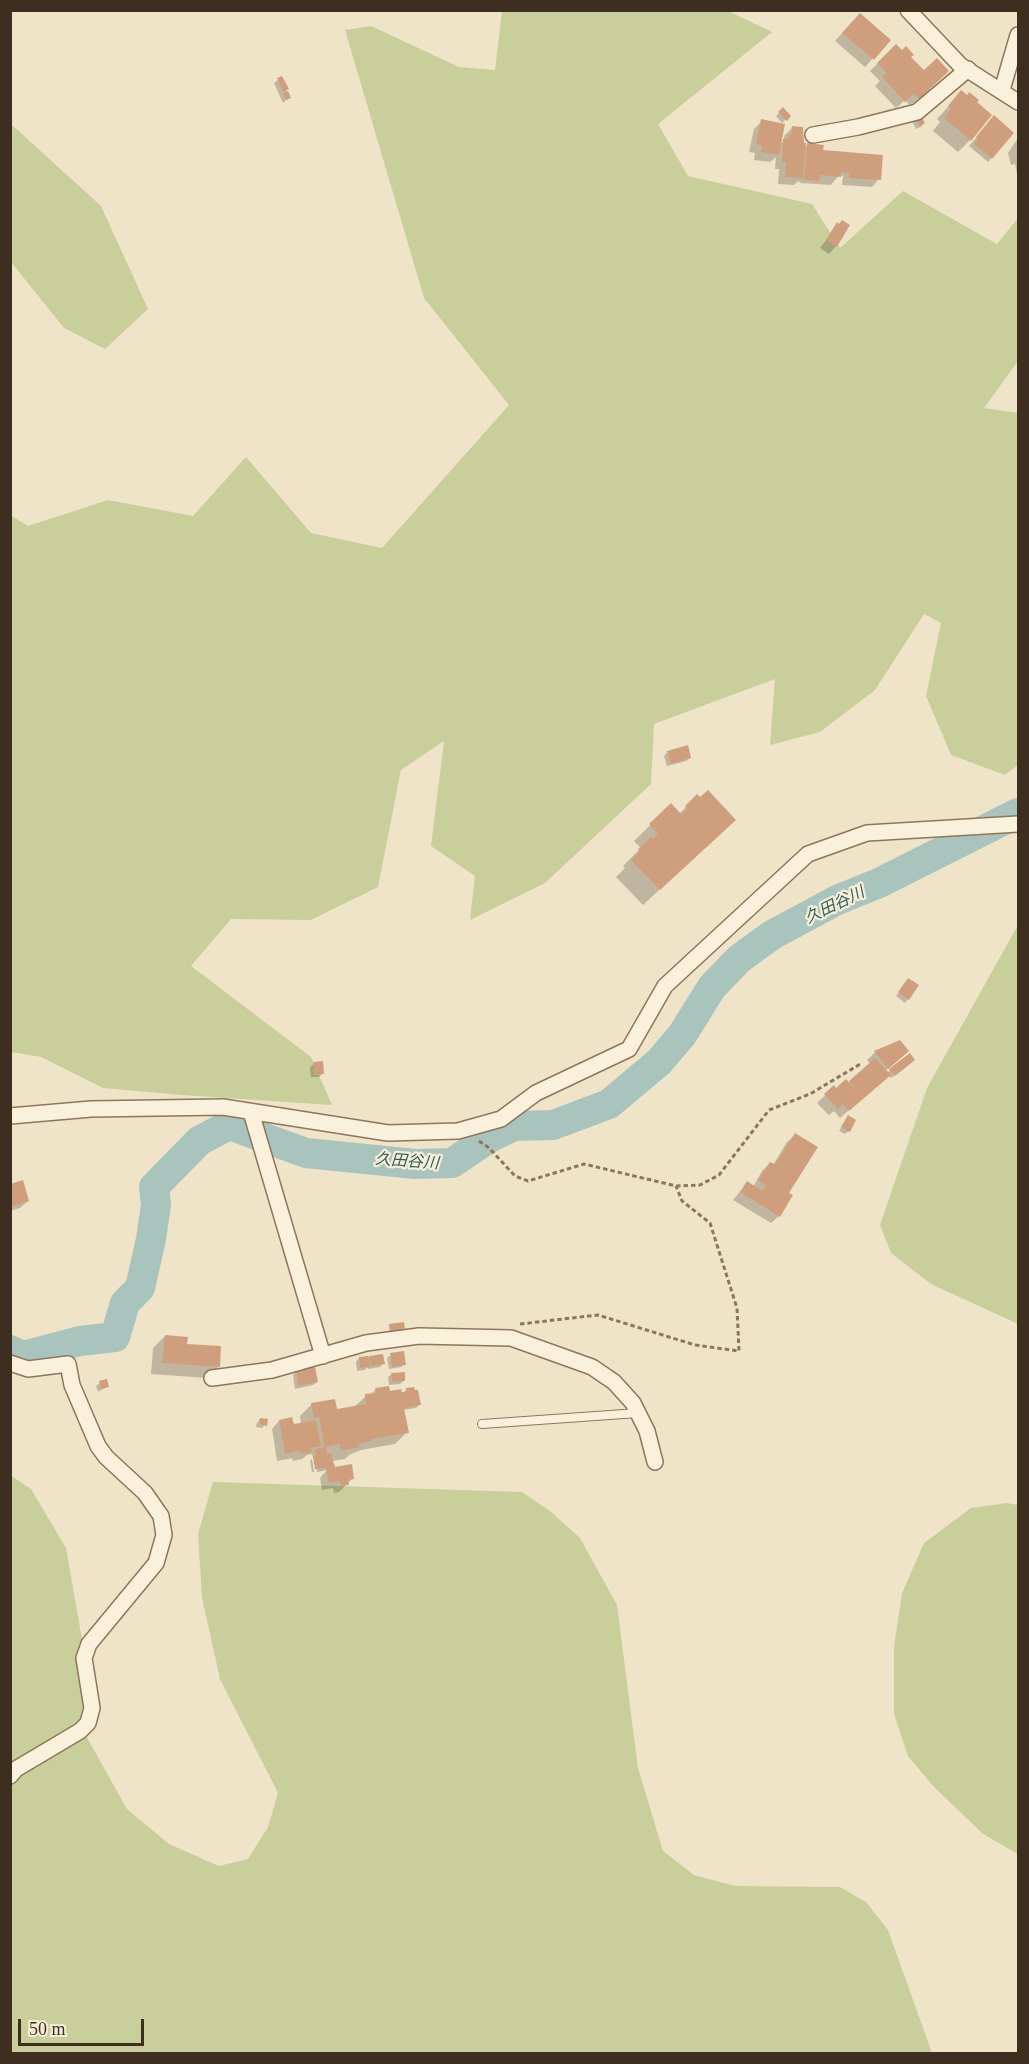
<!DOCTYPE html>
<meta charset="utf-8">
<style>
body{margin:0}
#map{position:relative;width:1029px;height:2064px;overflow:hidden;background:#f0e4c8;font-family:Georgia,serif}
canvas{display:block}
.frame{position:absolute;inset:0;border:12px solid #3d2e20;pointer-events:none}
.scale{position:absolute;left:18px;top:2019px;width:126px;height:27px;box-sizing:border-box;border:3px solid #3d2e20;border-top:0;padding-left:8px;font-size:18px;line-height:21px;white-space:nowrap;color:#3d2e20;-webkit-text-stroke:4px #f7eed8;paint-order:stroke}
</style>
<div id="map">
<canvas width="1029" height="2064"></canvas>
<div class="frame"></div>
<div class="scale">50 m</div>
</div>
<script>
const context = document.querySelector('canvas').getContext('2d');
context.lineJoin = 'round';
function fill(path, color) { context.fillStyle = color; context.fill(path, 'evenodd'); }
const poly = rows => new Path2D(rows.map(r => 'M' + r).join(''));
function trace(path, color, width, dash) { context.strokeStyle = color; context.lineWidth = width; context.lineCap = dash ? 'butt' : 'round'; context.setLineDash(dash || []); context.stroke(path); }
function drawText(font, color, halo, rows, align = 'center') {
  context.font = font + ' Georgia,"Noto Sans JP",serif'; context.lineWidth = 4.5; context.setLineDash([]); context.textBaseline = 'middle'; context.strokeStyle = halo; context.fillStyle = color; for (const [text, x, y, turn = 0] of rows) {
    context.save(); context.translate(x, y); context.rotate((+turn || 0) * Math.PI / 180); context.textAlign = isNaN(turn) ? turn : align; if (halo) context.strokeText(text, 0, 0); context.fillText(text, 0, 0); context.restore();
  }
}
const green = poly([
 [502,11,728,11,772,32,658,124,688,176,812,204,840,248,903,191,997,244,1018,218,1018,361,984,408,1018,413,1018,765,1005,775,951,755,926,696,941,623,924,614,875,690,820,732,770,745,775,679,654,724,651,784,545,883,470,920,475,876,431,846,444,741,401,770,378,887,311,920,231,919,191,966,311,1057,332,1105,181,1095,103,1088,41,1057,11,1052,10,515,28,526,108,500,193,516,246,457,311,533,382,548,509,405,424,298,345,30,371,26,459,67,495,70],
 [11,124,101,206,148,309,105,349,64,328,11,262],
 [1018,925,1018,1324,931,1284,891,1253,880,1225,927,1088],
 [10,1475,31,1489,66,1548,82,1639,85,1734,127,1809,169,1844,219,1866,248,1859,268,1827,278,1793,220,1679,202,1598,198,1534,213,1482,522,1492,550,1511,580,1538,617,1605,638,1768,663,1851,694,1875,735,1886,840,1887,866,1902,888,1930,932,2053,11,2053],
 [1007,1503,1018,1505,1018,1854,983,1834,933,1786,908,1756,894,1714,894,1647,902,1593,924,1543,971,1508]
]);
const shadow = poly([
 [852,22,889,40,865,67,835,41],
 [896,46,924,72,947,71,910,106,905,100,896,108,875,86,880,81,870,71],
 [281,78,289,97,283,103,274,83],
 [961,92,970,140,958,152,933,131,940,122,937,119],
 [783,109,789,116,782,123,776,116],
 [915,117,920,127,916,129,912,121],
 [762,121,780,145,784,140,784,136,792,128,804,149,808,144,879,179,872,187,842,185,843,176,839,175,831,185,801,183,798,181,794,185,778,184,779,169,775,169,776,157,770,162,754,160,755,153,749,152,754,129],
 [987,125,1012,133,988,162,969,146],
 [1018,138,1018,173,1017,174,1015,164,1011,165,1008,153],
 [838,224,836,246,829,254,820,248],
 [668,752,690,758,686,761,667,766,664,756],
 [697,796,717,836,643,905,616,877,625,868,623,866,641,848,634,841,671,805,679,814],
 [905,983,908,999,905,1003,896,996],
 [900,1042,899,1059,885,1071,887,1074,890,1070,910,1063,891,1078,888,1075,840,1118,834,1111,829,1115,817,1103,834,1087,836,1090,848,1084,870,1064,867,1060,874,1053],
 [314,1064,323,1073,319,1077,311,1077,310,1067],
 [848,1117,849,1131,845,1134,839,1131],
 [795,1135,779,1216,771,1223,733,1200,747,1183,753,1187,762,1171,770,1163,773,1165,787,1142],
 [10,1185,28,1201,20,1208,10,1211],
 [165,1336,186,1345,219,1366,207,1378,151,1374,153,1348],
 [382,1355,383,1364,380,1367,368,1369,367,1367,365,1370,357,1371,356,1362,359,1358],
 [391,1355,405,1364,401,1367,389,1369,387,1358],
 [296,1372,317,1382,313,1385,295,1389,293,1375],
 [392,1374,404,1380,400,1384,389,1385,388,1377],
 [100,1383,108,1386,98,1392,96,1386],
 [376,1389,401,1395,407,1389,419,1405,416,1408,403,1410,407,1432,395,1444,361,1450,349,1455,345,1459,332,1461,333,1466,353,1478,339,1492,334,1493,333,1488,322,1490,320,1478,327,1470,317,1472,315,1458,313,1458,312,1454,307,1455,302,1459,293,1461,292,1458,277,1461,272,1429,279,1421,292,1426,301,1424,300,1416,312,1404,336,1410,354,1407,366,1396,370,1395],
 [260,1419,265,1425,262,1428,256,1427,257,1423],
 [312,1459,314,1472,312,1472,310,1461]
]);
const river = poly([
 [10,1350,23,1356,80,1341,115,1337,125,1303,140,1288,151,1239,156,1205,154,1187,199,1141,229,1125,306,1153,415,1164,452,1163,489,1138,514,1126,553,1125,609,1104,659,1062,682,1035,712,987,739,959,772,935,837,900,879,883,1018,813]
]);
const building = poly([
 [860,13,891,40,874,60,842,33],
 [896,44,902,50,906,46,914,55,911,57,924,70,937,58,949,71,919,99,914,93,905,102,882,77,887,73,877,63],
 [282,76,289,89,283,92,277,78],
 [961,90,967,95,969,92,979,100,977,102,992,115,971,141,944,118,951,109,948,106],
 [288,91,291,98,286,100,283,93],
 [783,107,791,116,787,121,778,112],
 [919,113,925,123,920,127,914,116],
 [994,115,1014,133,992,159,974,144,978,139,976,137],
 [761,119,785,124,779,155,761,152,762,146,756,144],
 [792,126,803,127,804,143,806,143,803,178,785,177,786,162,782,162,783,139,788,139,788,135,791,135],
 [807,143,824,145,823,150,883,155,881,180,849,178,850,173,841,172,841,177,820,175,819,181,804,180],
 [842,220,850,225,837,247,826,240,837,222,839,224],
 [688,745,691,758,671,764,667,751],
 [708,790,736,820,660,890,631,860,640,851,638,849,651,837,653,839,658,834,649,824,671,803,681,814,687,809,685,806,697,794,700,797],
 [908,978,919,985,909,1000,898,992],
 [900,1040,909,1051,888,1069,874,1051],
 [910,1053,915,1060,895,1076,889,1069],
 [875,1058,891,1075,849,1111,843,1104,838,1109,824,1094,834,1085,836,1088,846,1079,858,1092,849,1081],
 [323,1061,324,1074,314,1075,313,1062],
 [848,1115,856,1120,850,1132,841,1127],
 [795,1133,818,1147,789,1193,793,1195,780,1217,740,1192,747,1181,762,1191,766,1185,758,1180,770,1162,775,1164],
 [23,1180,29,1201,10,1207,10,1184],
 [404,1322,405,1331,390,1334,389,1324],
 [165,1335,188,1337,187,1344,221,1346,220,1367,162,1363],
 [404,1351,406,1365,392,1367,390,1353],
 [383,1354,385,1364,371,1366,369,1356],
 [368,1356,370,1367,360,1368,359,1357],
 [315,1367,318,1382,298,1386,296,1371],
 [405,1372,405,1381,392,1382,391,1373],
 [107,1379,109,1387,101,1389,99,1381],
 [389,1386,390,1391,401,1389,402,1392,406,1392,406,1388,414,1387,415,1390,418,1390,421,1405,404,1408,409,1433,372,1439,372,1441,358,1444,359,1447,341,1451,340,1444,324,1447,319,1417,314,1418,311,1403,335,1399,337,1409,366,1404,365,1394,376,1393,375,1388],
 [292,1417,294,1424,316,1420,321,1446,311,1448,312,1452,300,1454,300,1451,285,1454,279,1420],
 [260,1418,268,1419,267,1426,259,1424],
 [326,1447,327,1454,331,1453,335,1467,352,1464,354,1479,348,1480,349,1485,341,1486,340,1481,329,1483,326,1468,315,1469,313,1456,316,1455,315,1449]
]);
const path = poly([
 [479,1141,489,1148,515,1176,528,1181,584,1164,676,1186,700,1185,719,1175,769,1110,810,1094,862,1063],
 [520,1324,598,1315,695,1345,739,1351,737,1308,710,1223,682,1201,676,1186]
]);
const service = poly([
 [482,1424,638,1413]
]);
const minor = poly([
 [908,10,960,65,1018,102],
 [1002,90,1018,35],
 [813,135,858,127,917,112,968,69],
 [251,1112,323,1356],
 [10,1116,91,1109,223,1107,388,1133,458,1131,501,1119,536,1093,629,1049,665,986,808,854,867,833,1018,824],
 [10,1363,28,1369,68,1364,72,1385,98,1446,106,1457,145,1493,161,1516,164,1535,156,1563,89,1644,84,1658,92,1708,88,1723,80,1731,16,1769,10,1776],
 [212,1378,272,1370,366,1343,419,1336,511,1338,592,1367,614,1382,633,1403,647,1431,655,1462]
]);
const waterNames = [
 ["久田谷川",834,904,-26],
 ["久田谷川",407,1160,4]
];
fill(green, '#c9cf9b');
fill(shadow, '#0003');
trace(river, '#a9c4bc', 30);
fill(building, '#cf9f7d');
trace(service, '#8d765c', 10);
trace(minor, '#8d765c', 18);
trace(path, '#8d765c', 3, [4.5, 3]);
trace(service, '#faf1dc', 8);
trace(minor, '#faf1dc', 15);
drawText('italic 16px', '#2f5d5a', '#f7eed8', waterNames);
</script>
